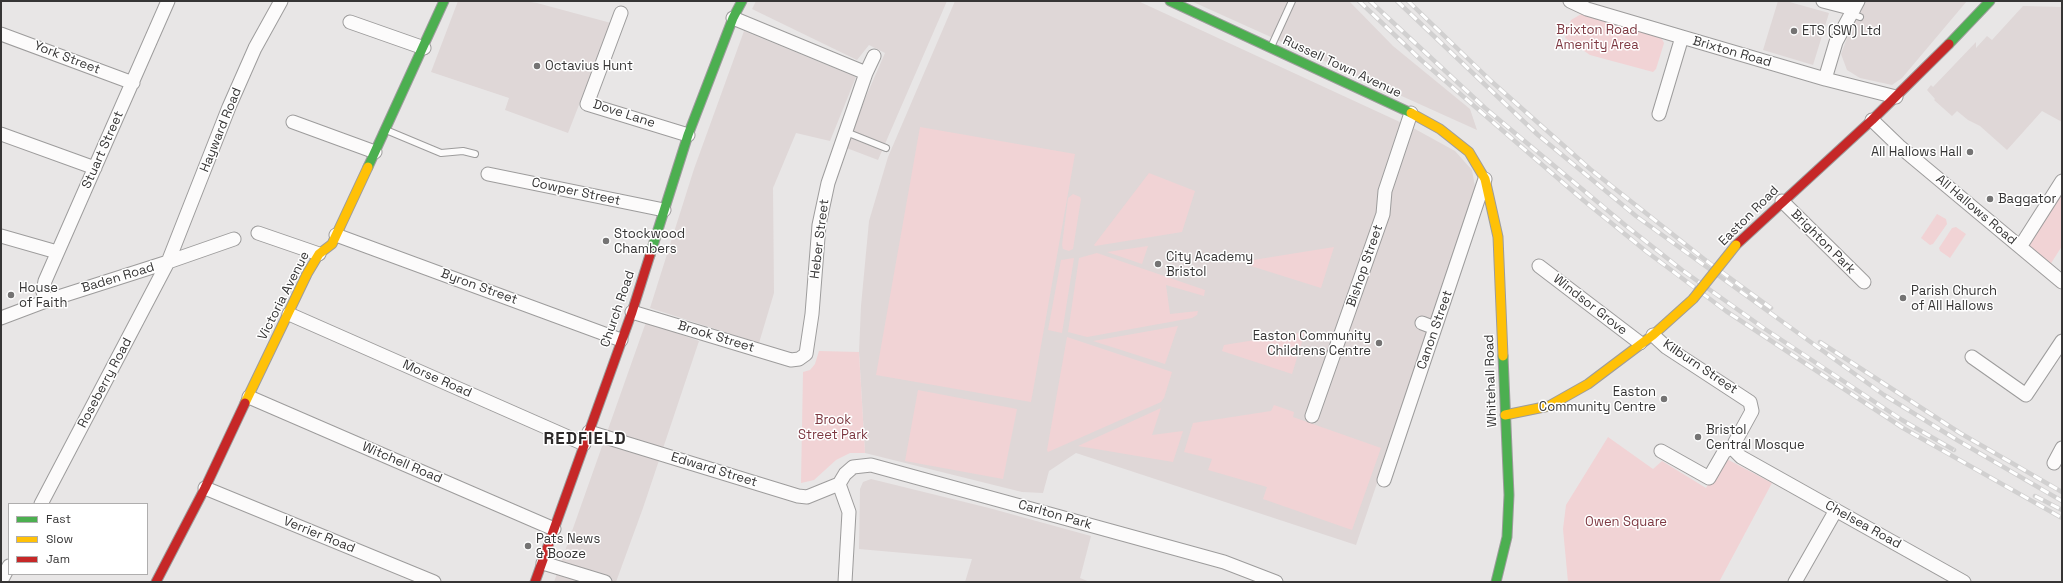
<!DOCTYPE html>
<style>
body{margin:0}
#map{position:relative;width:2063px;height:583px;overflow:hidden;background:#e8e6e6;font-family:"Space Grotesk",sans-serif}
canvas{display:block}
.frame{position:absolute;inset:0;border:2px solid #363535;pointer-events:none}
.legend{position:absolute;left:8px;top:503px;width:140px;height:72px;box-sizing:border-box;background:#fff;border:1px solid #afaeae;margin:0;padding:5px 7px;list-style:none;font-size:12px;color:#363535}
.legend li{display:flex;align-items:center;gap:8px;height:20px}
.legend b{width:20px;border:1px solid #afaeae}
</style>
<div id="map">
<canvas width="2063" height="583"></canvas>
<div class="frame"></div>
<ul class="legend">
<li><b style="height:5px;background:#4caf50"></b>Fast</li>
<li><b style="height:5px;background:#ffc107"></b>Slow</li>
<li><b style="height:5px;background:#c62828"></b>Jam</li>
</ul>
</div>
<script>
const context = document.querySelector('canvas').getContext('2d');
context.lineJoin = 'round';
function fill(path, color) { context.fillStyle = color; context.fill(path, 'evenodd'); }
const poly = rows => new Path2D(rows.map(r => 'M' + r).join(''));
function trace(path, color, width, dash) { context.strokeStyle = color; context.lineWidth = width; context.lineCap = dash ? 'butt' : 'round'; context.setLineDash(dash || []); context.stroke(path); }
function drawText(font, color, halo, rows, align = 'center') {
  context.font = font + ' "Space Grotesk",sans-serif'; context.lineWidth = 3; context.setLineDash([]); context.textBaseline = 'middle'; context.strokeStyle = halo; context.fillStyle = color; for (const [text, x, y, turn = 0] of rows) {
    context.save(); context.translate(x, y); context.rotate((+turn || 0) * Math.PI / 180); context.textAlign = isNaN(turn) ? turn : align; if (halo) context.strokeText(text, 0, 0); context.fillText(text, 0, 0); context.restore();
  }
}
const built = poly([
 [458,1,523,1,537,3,611,23,568,133,505,110,509,98,431,72],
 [756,1,947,1,878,160,844,147,885,53,869,45,857,60,752,9],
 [955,1,1138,1,1415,129,1455,151,1472,170,1476,192,1356,545,1076,453,1049,471,1043,493,1022,492,865,453,859,352,861,306,869,221,888,157],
 [1191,1,1349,1,1393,46,1470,109,1477,130],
 [1778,1,1786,1,1829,13,1813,65,1763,50],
 [1861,1,1967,1,1902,78,1892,85,1860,78,1847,70,1841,54],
 [2023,6,2062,7,2062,122,2042,111,2007,150,1980,126,1968,120,1957,111,1952,116,1934,100,1935,99,1927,90,1931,85,1933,87,1976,42,1976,48,1987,36,1992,40],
 [744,31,856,77,830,141,796,133,773,188,774,293,759,343,650,308,694,169],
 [646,322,699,341,643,508,616,582,554,582],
 [871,479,989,508,1091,536,1080,578,1090,582,965,582,972,559,859,549,860,489,863,482]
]);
const green = poly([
 [1583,13,1661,37,1664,43,1656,69,1653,72,1590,55,1565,38,1571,20],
 [920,127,1075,154,1031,402,876,375],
 [1149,173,1195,191,1182,232,1095,246,1094,245],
 [2062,189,2062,246,2050,265,2026,245],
 [1073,194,1080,197,1081,199,1073,249,1069,251,1063,249,1062,245,1068,198],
 [1937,214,1946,219,1947,224,1933,244,1930,245,1921,238],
 [1956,227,1966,234,1950,258,1940,251,1939,248,1952,228],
 [1148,246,1142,264,1107,252],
 [1334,247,1321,288,1251,266,1253,260],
 [1097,253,1205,290,1204,296,1166,285,1170,314,1198,311,1197,315,1192,318,1087,337,1068,332,1079,258],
 [1074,258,1062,333,1048,330,1061,260],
 [1178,326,1165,364,1093,341],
 [1305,332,1292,374,1222,351,1224,345],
 [1067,337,1172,372,1164,398,1161,402,1048,452,1047,450],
 [819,351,859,352,865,453,850,453,836,460,814,480,801,483,803,372,810,370,815,364],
 [918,390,1017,409,1003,479,905,461],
 [1274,405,1294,412,1293,417,1381,448,1352,530,1263,499,1267,487,1208,470,1212,459,1184,452,1193,423,1271,411],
 [1161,408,1152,435,1183,431,1173,462,1078,446],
 [1608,437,1653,469,1662,461,1706,488,1723,457,1772,483,1719,582,1568,582,1563,529,1566,505]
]);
const lane = poly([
 [1852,14,1860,17],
 [1271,47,1292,1],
 [386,130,441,153,463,151,475,154],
 [846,132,886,148]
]);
const street = poly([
 [1570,1,1587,9,1682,37,1825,79,1896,97],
 [1823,1,1854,9],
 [621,13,587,104,688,135],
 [733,18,866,73],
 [350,22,424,48],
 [1,34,133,83],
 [1825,79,1836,42,1858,1],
 [1659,114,1682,37],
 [1872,120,1899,146,2062,282],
 [293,122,375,152],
 [1,134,95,168],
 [488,174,664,210],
 [1782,201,1864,282],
 [258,233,319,254],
 [336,235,621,340],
 [1,236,57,252],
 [2020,247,2062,181],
 [1539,266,1640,343],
 [46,301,43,292,45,281,168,1],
 [632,312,791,360,799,359,806,354,812,314,819,225,828,183,866,73,874,56],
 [289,314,584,444],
 [1,318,46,301,168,262,234,239],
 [1422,323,1435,328],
 [1653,335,1666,347,1750,402,1752,411,1735,442,1736,452,1741,457,1964,582],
 [1972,357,2026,395,2062,341],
 [249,397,554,529],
 [1312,416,1383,214,1385,191,1411,113],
 [589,432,798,496,807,497,839,484],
 [1661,451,1709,478,1724,452,1735,445],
 [2054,463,2062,448],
 [1384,480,1485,179],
 [839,484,845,474,853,467,871,465,1224,562,1276,582],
 [839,484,849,512,845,582],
 [205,488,434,582],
 [41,504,168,262,229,107,255,48,281,1],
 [543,563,605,582],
 [1,581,9,566],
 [1795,582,1836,510]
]);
const fast = poly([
 [1170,1,1411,113],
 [1949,44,1990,1],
 [368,167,444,1],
 [650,255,688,135,733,18,742,1],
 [1496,582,1507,537,1509,495,1503,356]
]);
const slow = poly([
 [1411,113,1440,129,1469,152,1485,179,1498,237,1503,356],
 [245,403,307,274,319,254,332,244,368,167],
 [1505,415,1549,406,1588,384,1653,335,1693,299]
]);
const jam = poly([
 [1736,245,1872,120,1949,44],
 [156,582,205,488,245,403],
 [535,582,632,312,650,255]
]);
const rail = poly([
 [1359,1,1421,60,1583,200,1647,252,1726,311,1903,428,2062,518],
 [1370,1,1485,108,1625,225,1682,270,1765,329,1902,420,1954,450],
 [1397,1,1538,135,1636,216,1884,395,1957,440,2062,501],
 [1408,1,1491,81,1590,169,1704,259,1771,308],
 [1820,342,1960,433,2062,492],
 [2035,496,2062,510]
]);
const slowBridge = poly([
 [1693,299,1736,245]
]);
const markers = [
 [1794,31,4,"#747373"],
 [537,66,4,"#747373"],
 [1970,152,4,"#747373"],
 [1990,199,4,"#747373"],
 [606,241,4,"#747373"],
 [1158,264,4,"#747373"],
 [11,295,4,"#747373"],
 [1903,298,4,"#747373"],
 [1379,343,4,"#747373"],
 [1664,399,4,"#747373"],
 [1698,437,4,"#747373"],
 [528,546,4,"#747373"]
];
const parkNames = [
 ["Brixton Road",1597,30],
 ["Amenity Area",1597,45],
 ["Brook",833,420],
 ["Street Park",833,435],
 ["Owen Square",1626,522]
];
const poiNames = [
 ["ETS (SW) Ltd",1802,31],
 ["Octavius Hunt",545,66],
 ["All Hallows Hall",1962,152,"right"],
 ["Baggator",1998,199],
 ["Stockwood",614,234],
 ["Chambers",614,249],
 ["City Academy",1166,257],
 ["Bristol",1166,272],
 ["House",19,288],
 ["of Faith",19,303],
 ["Parish Church",1911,291],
 ["of All Hallows",1911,306],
 ["Easton Community",1371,336,"right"],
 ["Childrens Centre",1371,351,"right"],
 ["Easton",1656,392,"right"],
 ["Community Centre",1656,407,"right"],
 ["Bristol",1706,430],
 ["Central Mosque",1706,445],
 ["Pats News",536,539],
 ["& Booze",536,554]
];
const streetNames = [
 ["Brixton Road",1732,52,16],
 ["York Street",67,58,21],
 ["Russell Town Avenue",1342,67,25],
 ["Dove Lane",624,114,18],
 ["Hayward Road",221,130,-68],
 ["Stuart Street",103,150,-66],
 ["Cowper Street",576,192,12],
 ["All Hallows Road",1976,210,40],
 ["Easton Road",1749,216,-45],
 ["Heber Street",820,239,-83],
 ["Brighton Park",1823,242,45],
 ["Bishop Street",1365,266,-71],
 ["Baden Road",118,278,-17],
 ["Byron Street",479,287,20],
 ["Victoria Avenue",284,296,-63],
 ["Windsor Grove",1590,305,38],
 ["Church Road",618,309,-71],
 ["Canon Street",1435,330,-71],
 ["Brook Street",716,337,17],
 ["Kilburn Street",1700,367,34],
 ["Morse Road",437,379,24],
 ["Whitehall Road",1491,381,-92],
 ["Roseberry Road",105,383,-62],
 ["Witchell Road",402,463,23],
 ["Edward Street",714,470,17],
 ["Carlton Park",1055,515,16],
 ["Chelsea Road",1863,525,29],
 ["Verrier Road",319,535,22]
];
const districtNames = [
 ["REDFIELD",585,439]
];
fill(built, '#dfd7d7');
fill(green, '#f1d3d5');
trace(lane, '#9d9c9c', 8);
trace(street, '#9d9c9c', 15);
trace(fast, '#9d9c9c', 11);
trace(slow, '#9d9c9c', 11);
trace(jam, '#9d9c9c', 11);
trace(lane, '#fcfbfb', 6);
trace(street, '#fcfbfb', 13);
trace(fast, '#4caf50', 9);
trace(slow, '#ffc107', 9);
trace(jam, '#c62828', 9);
trace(rail, '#d1d0d0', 4.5);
trace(rail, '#fff', 3, [9]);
trace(slowBridge, '#9d9c9c', 11, []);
trace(slowBridge, '#ffc107', 9);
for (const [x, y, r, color] of markers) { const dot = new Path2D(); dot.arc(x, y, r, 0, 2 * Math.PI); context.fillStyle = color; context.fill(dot); trace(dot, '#fff', 1.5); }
drawText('13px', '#7e3942', '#fff', parkNames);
drawText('13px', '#363535', '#fff', poiNames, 'left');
drawText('13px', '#363535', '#fff', streetNames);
context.letterSpacing = '1px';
drawText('bold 17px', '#2c2929', '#fff', districtNames);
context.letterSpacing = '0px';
</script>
